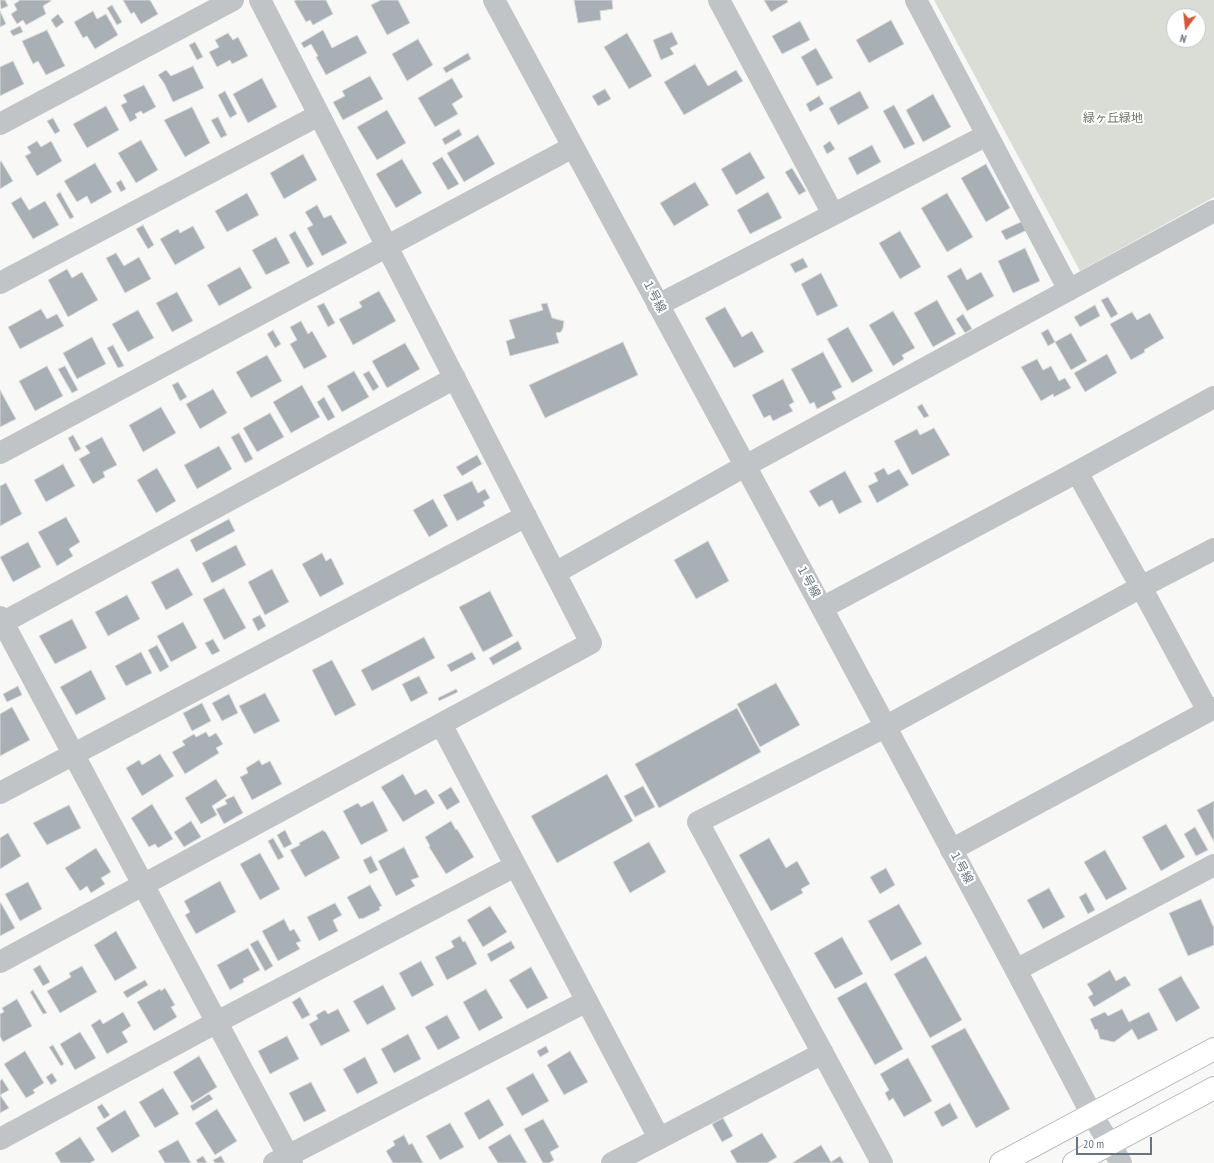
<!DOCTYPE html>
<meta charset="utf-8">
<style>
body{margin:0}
#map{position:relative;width:1214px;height:1163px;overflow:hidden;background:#f8f8f6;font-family:"PT Sans Narrow",sans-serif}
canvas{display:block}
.north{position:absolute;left:1166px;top:8px;width:40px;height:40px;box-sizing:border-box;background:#fff;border:1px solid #c2c8cc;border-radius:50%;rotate:195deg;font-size:11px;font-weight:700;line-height:16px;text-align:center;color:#66757f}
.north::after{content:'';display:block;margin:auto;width:14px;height:18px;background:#d75838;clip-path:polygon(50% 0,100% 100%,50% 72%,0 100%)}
.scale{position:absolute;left:1076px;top:1137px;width:76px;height:18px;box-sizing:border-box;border:2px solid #66757f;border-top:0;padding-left:5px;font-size:12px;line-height:14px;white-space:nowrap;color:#66757f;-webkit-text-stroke:3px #fff;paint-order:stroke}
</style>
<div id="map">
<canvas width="1214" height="1163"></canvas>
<div class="north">N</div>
<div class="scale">20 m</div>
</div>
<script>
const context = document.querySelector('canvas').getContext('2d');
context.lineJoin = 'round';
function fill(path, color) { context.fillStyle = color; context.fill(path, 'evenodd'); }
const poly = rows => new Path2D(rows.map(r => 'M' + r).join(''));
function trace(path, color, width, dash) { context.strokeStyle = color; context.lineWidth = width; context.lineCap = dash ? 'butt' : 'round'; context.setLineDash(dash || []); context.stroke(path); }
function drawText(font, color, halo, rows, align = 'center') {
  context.font = font + ' "PT Sans Narrow","Noto Sans JP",sans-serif'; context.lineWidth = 4; context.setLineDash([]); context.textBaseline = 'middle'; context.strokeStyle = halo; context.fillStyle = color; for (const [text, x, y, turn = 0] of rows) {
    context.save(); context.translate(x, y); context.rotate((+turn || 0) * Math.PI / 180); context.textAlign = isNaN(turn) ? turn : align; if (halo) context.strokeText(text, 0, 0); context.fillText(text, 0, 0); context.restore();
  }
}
const green = poly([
 [934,0,1214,0,1214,197,1080,271],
 [1174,16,1198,16,1198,40,1174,40]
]);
const building = poly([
 [0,0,5,0,8,6,1,9,0,0],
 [19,0,51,0,51,1,43,6,46,14,26,25,23,20,17,24,11,14,17,10,14,4,19,1,19,0],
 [123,0,150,0,158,14,141,24,134,12,131,14,123,0],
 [296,0,326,0,333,14,313,25,310,20,306,22,294,1,296,0],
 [381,0,398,0,410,23,387,35,371,5,381,0],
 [574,0,612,0,613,9,600,11,601,20,578,23,574,0],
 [764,0,787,0,788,2,771,12,764,0],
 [112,5,122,22,117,25,107,8,112,5],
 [0,11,6,24,0,27,0,11],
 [93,11,97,19,106,14,118,35,95,49,87,36,83,38,74,22,93,11],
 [58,14,64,22,56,28,51,20,58,14],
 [891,20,904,44,869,63,856,40,891,20],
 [800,21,810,40,782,54,772,36,800,21],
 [20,26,23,32,13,36,10,31,20,26],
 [47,30,65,66,46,75,38,61,33,64,22,41,47,30],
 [323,30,332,48,357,35,367,53,326,75,316,57,318,56,311,44,304,48,301,43,323,30],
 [672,32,678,44,670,48,674,54,661,60,653,40,672,32],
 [228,33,233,40,238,37,248,56,232,64,230,60,217,67,209,52,219,47,215,40,228,33],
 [627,33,652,76,629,89,604,47,627,33],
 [418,39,433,65,407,81,392,54,418,39],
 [195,42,203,57,197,60,189,45,195,42],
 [816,48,833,78,817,86,801,57,816,48],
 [468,53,471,59,446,73,443,68,468,53],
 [13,61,24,84,0,96,0,67,13,61],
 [695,64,708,86,736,70,743,81,684,115,664,82,695,64],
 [193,66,204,88,173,102,164,83,158,75,166,70,171,76,193,66],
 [370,76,383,99,343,120,333,102,345,96,342,91,370,76],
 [262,78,277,107,248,123,233,94,262,78],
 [452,78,463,97,452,104,458,114,435,127,418,98,452,78],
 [144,85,156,107,143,114,141,111,135,114,137,118,130,122,121,105,127,102,123,95,144,85],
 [605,89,611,99,598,106,592,96,605,89],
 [225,91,237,114,230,118,218,95,225,91],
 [860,91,869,108,838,125,829,108,860,91],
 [933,94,951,127,923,142,906,110,933,94],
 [819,96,824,104,810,112,806,104,819,96],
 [894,105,915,144,904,149,883,111,894,105],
 [106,106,119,130,87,148,73,124,106,106],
 [192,107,210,143,185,157,164,120,192,107],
 [387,110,406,143,377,160,357,127,387,110],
 [218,117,227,135,221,138,211,120,218,117],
 [53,118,60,131,55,134,47,121,53,118],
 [459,129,462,135,445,145,442,139,459,129],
 [478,135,495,164,464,182,447,153,478,135],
 [141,140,158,170,136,183,118,153,141,140],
 [37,141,41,147,51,141,62,161,37,176,25,156,31,153,27,147,37,141],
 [830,141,835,149,827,154,823,146,830,141],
 [872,145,881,162,857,175,848,158,872,145],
 [750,152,765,178,736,195,721,169,750,152],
 [303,154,317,180,284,199,270,173,303,154],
 [442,157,459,184,448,190,432,163,442,157],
 [402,159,422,193,396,208,376,174,402,159],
 [1,161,13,181,0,189,0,162,1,161],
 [95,163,112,192,91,204,87,196,77,202,64,181,95,163],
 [986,164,1010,208,986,222,961,178,986,164],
 [792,168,806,191,799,195,785,172,792,168],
 [121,180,126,189,121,192,116,183,121,180],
 [695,182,709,205,674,226,660,203,695,182],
 [60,192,74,217,70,219,56,195,60,192],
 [768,192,782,218,750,234,737,210,768,192],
 [247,193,259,215,227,232,215,211,247,193],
 [947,193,973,237,947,252,921,208,947,193],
 [21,197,29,210,45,201,59,225,33,239,11,203,21,197],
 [317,205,324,218,331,215,347,243,322,256,307,228,313,225,305,212,317,205],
 [1023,221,1027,230,1006,240,1001,231,1023,221],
 [143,225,154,245,148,249,136,229,143,225],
 [193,226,205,248,175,265,160,239,178,229,180,233,193,226],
 [295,231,314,264,307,268,289,235,295,231],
 [900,231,921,267,900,279,879,243,900,231],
 [276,237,290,263,266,275,252,250,276,237],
 [1025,248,1040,281,1013,293,998,261,1025,248],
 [116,253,124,266,139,257,151,279,125,293,106,258,116,253],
 [803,258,808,267,795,273,790,264,803,258],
 [240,267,252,288,219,306,207,285,240,267],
 [961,268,967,280,981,272,994,296,967,311,947,276,961,268],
 [67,269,72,278,82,272,98,300,68,317,48,280,67,269],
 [821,273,838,306,817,316,801,284,821,273],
 [379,291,396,321,353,345,339,319,362,307,359,302,379,291],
 [177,292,193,321,172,332,156,303,177,292],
 [1108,297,1118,314,1111,318,1101,300,1108,297],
 [937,300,956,334,933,347,914,313,937,300],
 [324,303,335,323,328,327,317,306,324,303],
 [547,303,552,318,564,321,563,328,561,332,556,333,559,343,510,356,506,341,515,338,509,320,543,310,541,304,547,303],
 [1095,305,1100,316,1080,327,1074,317,1095,305],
 [725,307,742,337,752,331,764,352,734,368,705,318,725,307],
 [41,309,47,319,57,314,64,326,20,349,8,327,41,309],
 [138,310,154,338,128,352,112,324,138,310],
 [893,311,915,348,902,355,904,359,893,366,869,325,893,311],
 [1132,312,1137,320,1150,313,1164,338,1144,350,1145,352,1131,360,1110,324,1132,312],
 [963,314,972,329,965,333,956,319,963,314],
 [301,321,308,334,312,331,327,357,304,369,290,344,297,340,290,327,301,321],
 [848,327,873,371,852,383,827,339,848,327],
 [1048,329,1055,342,1048,346,1041,333,1048,329],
 [273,330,281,344,275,348,267,334,273,330],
 [1071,333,1087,361,1071,370,1055,342,1071,333],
 [92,337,106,364,77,379,63,353,92,337],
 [623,342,638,375,545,418,529,385,623,342],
 [405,343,420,369,387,388,372,361,405,343],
 [113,345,124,366,118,368,107,348,113,345],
 [823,352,842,387,832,392,836,399,817,409,814,402,810,404,791,369,823,352],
 [1107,354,1117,373,1085,392,1074,373,1107,354],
 [267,355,282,381,251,398,236,372,267,355],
 [1037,359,1043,370,1051,366,1059,381,1065,378,1071,388,1054,397,1053,394,1041,401,1021,367,1037,359],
 [47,366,63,396,35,411,19,381,47,366],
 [65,366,78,390,72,393,58,369,65,366],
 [354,371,369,397,342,412,327,386,354,371],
 [369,371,379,387,373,391,363,374,369,371],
 [783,379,794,402,789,405,793,411,773,421,770,415,764,418,752,395,783,379],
 [178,382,187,397,180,401,172,385,178,382],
 [302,385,320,417,291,433,273,402,302,385],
 [213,389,227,413,200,429,186,404,213,389],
 [0,390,16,419,0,427,0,390],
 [324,397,335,417,328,421,317,402,324,397],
 [922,404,929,416,924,418,917,407,922,404],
 [161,407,176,433,143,452,129,425,161,407],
 [270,413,284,437,257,452,243,428,270,413],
 [934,428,950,455,912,475,894,441,917,429,920,435,934,428],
 [239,433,253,459,245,463,231,437,239,433],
 [73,435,81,449,75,452,68,438,73,435],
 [102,437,117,465,103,472,105,477,93,484,79,459,90,453,85,446,102,437],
 [219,446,232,469,197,489,184,465,219,446],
 [477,455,482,464,462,476,456,467,477,455],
 [63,464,75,486,46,502,34,480,63,464],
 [157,468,176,501,156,513,137,480,157,468],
 [884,468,888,475,899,469,909,485,877,503,868,486,878,481,874,473,884,468],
 [845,471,862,502,839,514,832,500,819,507,809,491,845,471],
 [472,481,478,493,485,489,490,498,483,502,485,506,457,521,443,495,472,481],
 [6,483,22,514,0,526,0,486,6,483],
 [433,499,448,526,429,537,413,510,433,499],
 [66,517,80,542,69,549,73,556,57,566,38,532,66,517],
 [229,519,235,531,196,552,190,540,229,519],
 [708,541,729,581,696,599,674,560,708,541],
 [28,542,41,567,13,582,0,557,28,542],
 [236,545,246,565,212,583,202,563,236,545],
 [322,553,326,561,331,558,344,584,320,597,302,564,322,553],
 [178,568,193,595,166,610,151,582,178,568],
 [272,569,289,602,265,615,248,582,272,569],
 [224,588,246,628,224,640,203,599,224,588],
 [490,591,513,636,483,652,459,607,490,591],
 [127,595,140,619,108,636,95,612,127,595],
 [260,615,266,626,258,631,252,619,260,615],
 [72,619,87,648,55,664,39,636,72,619],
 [183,622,197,648,171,662,157,636,183,622],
 [424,637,435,658,372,691,361,670,424,637],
 [213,639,220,651,212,655,205,643,213,639],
 [518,641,522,649,493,665,489,658,518,641],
 [157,645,169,667,160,672,148,650,157,645],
 [141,652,152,673,126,686,115,666,141,652],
 [472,652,476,659,451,672,447,665,472,652],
 [332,660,356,705,335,716,312,670,332,660],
 [91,670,106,699,76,715,60,687,91,670],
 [419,676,428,693,411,702,402,684,419,676],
 [776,683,800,725,760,747,737,704,776,683],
 [18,686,22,695,7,702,3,694,18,686],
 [456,689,458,692,439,701,438,698,456,689],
 [265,693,280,721,254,734,239,706,265,693],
 [229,694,238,713,222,721,212,703,229,694],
 [202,703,211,721,192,731,183,713,202,703],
 [12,707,30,740,0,756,0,714,12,707],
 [737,708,761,752,659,808,635,764,737,708],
 [206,732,209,737,216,733,223,744,216,748,219,753,185,774,172,752,185,745,182,741,194,734,196,737,206,732],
 [160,754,174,776,142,796,126,768,139,760,142,765,160,754],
 [259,760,262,765,270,761,282,784,252,800,240,777,248,773,246,768,259,760],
 [403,774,415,795,426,789,435,803,403,822,381,787,403,774],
 [607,774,633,821,557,863,531,816,607,774],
 [216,779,227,796,212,806,217,815,201,824,185,798,216,779],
 [643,786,655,807,635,817,624,796,643,786],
 [451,787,460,802,447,810,438,795,451,787],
 [234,796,243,813,224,824,216,809,227,804,225,800,234,796],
 [373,801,388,831,361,845,343,811,358,803,361,807,373,801],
 [1214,801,1214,842,1197,810,1214,801],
 [152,804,173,839,158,848,155,844,149,847,131,818,152,804],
 [69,805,81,828,47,845,33,823,69,805],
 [191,821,201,837,184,847,174,832,191,821],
 [451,821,456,830,457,829,474,857,446,874,429,847,430,846,425,837,451,821],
 [1166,824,1185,857,1161,871,1142,837,1166,824],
 [1195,827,1208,850,1196,856,1184,834,1195,827],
 [285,830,292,844,284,848,277,835,285,830],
 [323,830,324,832,325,831,340,858,305,877,290,850,300,845,299,843,323,830],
 [8,833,21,856,0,869,0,838,8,833],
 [273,838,284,857,278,860,268,841,273,838],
 [769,838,786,868,797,861,810,884,801,889,803,893,771,911,739,855,769,838],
 [649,842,666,872,630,893,613,862,649,842],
 [404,847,419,877,411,880,415,886,396,896,378,861,404,847],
 [96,848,111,872,101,878,105,884,91,893,87,886,80,891,65,868,96,848],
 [1105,850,1127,889,1106,900,1084,862,1105,850],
 [260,853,280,889,260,900,240,864,260,853],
 [371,856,378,870,370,874,363,860,371,856],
 [886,868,895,885,880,894,870,877,886,868],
 [220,881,236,912,196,934,185,915,190,912,184,901,220,881],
 [28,882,42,909,20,921,5,894,28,882],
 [370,885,382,906,379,907,380,910,362,919,362,918,359,919,347,897,370,885],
 [1049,888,1065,917,1043,929,1027,900,1049,888],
 [1086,893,1095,910,1088,914,1079,897,1086,893],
 [1201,899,1214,928,1214,945,1188,956,1169,913,1201,899],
 [0,903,1,903,15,928,0,936,0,903],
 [335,903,342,915,333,920,338,931,319,941,307,917,335,903],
 [899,904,922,944,891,961,868,921,899,904],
 [490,906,507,932,483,947,467,920,490,906],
 [284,919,290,931,294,929,301,941,296,943,300,949,278,961,262,931,284,919],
 [116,931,137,968,115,981,94,945,116,931],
 [460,936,463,942,465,941,477,964,447,980,435,957,454,947,451,941,460,936],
 [842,937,863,974,835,989,814,953,842,937],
 [258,940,273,966,265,971,250,944,258,940],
 [511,941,515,948,491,962,487,954,511,941],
 [248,948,260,970,243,979,244,982,230,990,217,965,248,948],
 [926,956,962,1020,930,1038,894,974,926,956],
 [421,961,434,985,412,997,399,973,421,961],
 [40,965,50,982,43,986,33,969,40,965],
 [82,966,97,992,60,1013,47,991,71,977,69,973,82,966],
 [531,967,548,998,527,1009,509,980,531,967],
 [1110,970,1116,981,1125,976,1131,985,1094,1007,1088,997,1093,994,1087,984,1110,970],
 [1181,976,1200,1008,1176,1022,1158,989,1181,976],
 [145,980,148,985,127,998,123,992,145,980],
 [866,982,903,1049,875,1065,837,998,866,982],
 [383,985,396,1009,367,1025,353,1001,383,985],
 [165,988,175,1005,171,1007,177,1017,154,1031,137,1002,160,989,161,991,165,988],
 [486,989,503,1018,479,1031,463,1002,486,989],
 [33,990,47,1013,43,1014,30,992,33,990],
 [300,997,310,1015,302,1019,292,1002,300,997],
 [17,999,32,1026,3,1042,0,1036,0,1014,4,1012,2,1008,17,999],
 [338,1009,350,1031,321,1046,309,1024,318,1019,316,1015,325,1010,328,1014,338,1009],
 [1122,1009,1129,1022,1149,1012,1158,1030,1138,1040,1132,1029,1114,1042,1100,1039,1097,1029,1095,1030,1090,1019,1105,1012,1108,1016,1122,1009],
 [123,1012,131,1026,122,1032,128,1042,107,1054,91,1025,100,1019,103,1024,123,1012],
 [447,1015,460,1038,438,1050,425,1027,447,1015],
 [965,1028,1010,1109,976,1128,931,1046,965,1028],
 [80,1032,96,1058,75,1070,60,1044,80,1032],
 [408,1034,421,1059,394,1073,381,1049,408,1034],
 [287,1036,299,1059,270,1074,258,1051,287,1036],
 [53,1045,64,1064,61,1066,49,1047,53,1045],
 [546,1046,549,1052,540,1057,537,1051,546,1046],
 [25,1051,44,1083,33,1090,35,1093,26,1098,4,1064,25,1051],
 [570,1051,588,1082,564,1095,547,1065,570,1051],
 [199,1056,217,1087,192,1103,173,1072,199,1056],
 [365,1057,378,1083,357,1094,343,1069,365,1057],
 [908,1058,932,1101,904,1117,893,1098,889,1101,885,1093,889,1090,880,1074,908,1058],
 [52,1073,57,1081,51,1085,46,1077,52,1073],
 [533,1073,549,1101,522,1116,506,1088,533,1073],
 [2,1079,9,1090,0,1095,9,1108,0,1113,0,1081,2,1079],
 [311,1082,326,1111,304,1122,289,1093,311,1082],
 [163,1088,179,1114,155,1128,139,1102,163,1088],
 [209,1094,213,1099,193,1111,190,1106,209,1094],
 [489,1099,504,1125,479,1140,464,1113,489,1099],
 [950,1103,958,1118,942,1127,934,1112,950,1103],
 [102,1104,110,1115,104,1119,97,1107,102,1104],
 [217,1109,237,1141,215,1155,195,1123,217,1109],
 [125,1110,140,1136,112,1153,96,1128,125,1110],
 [723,1118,733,1136,722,1142,712,1124,723,1118],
 [543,1119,559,1147,550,1152,554,1160,549,1163,543,1163,524,1129,543,1119],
 [450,1123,464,1147,440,1160,426,1136,450,1123],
 [762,1133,777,1157,767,1163,737,1163,730,1151,762,1133],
 [510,1134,527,1163,498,1163,488,1147,510,1134],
 [404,1135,409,1145,412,1143,423,1163,393,1163,386,1151,395,1145,393,1141,404,1135],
 [80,1137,95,1160,90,1163,61,1163,55,1153,80,1137],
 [178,1140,191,1163,165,1163,158,1151,178,1140],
 [821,1145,831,1162,840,1156,844,1163,792,1163,821,1145],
 [203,1156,207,1163,198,1163,196,1160,203,1156],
 [221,1156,225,1163,215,1163,213,1160,221,1156]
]);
const minor = poly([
 [719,0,833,214],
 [916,0,1069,290],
 [0,124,233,0],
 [0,283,319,115],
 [658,305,987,135],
 [0,453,573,147],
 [1077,472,1141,587,1208,711],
 [555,573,745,466,1214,211],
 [822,608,1077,472,1214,397],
 [0,617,292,1163],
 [0,624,455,378],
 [441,724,659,1138],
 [0,793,526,516],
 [951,850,1214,708],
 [0,962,591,643,260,0],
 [1016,970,1214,865],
 [0,1139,217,1022,515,866],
 [274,1163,587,1001],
 [612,1163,823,1053],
 [882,1163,698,822,885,727,1141,587,1214,549]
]);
const tertiary = poly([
 [494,0,822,608,1016,970,1092,1115,1110,1144,1121,1163]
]);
const primary = poly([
 [1001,1163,1214,1049],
 [1074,1163,1214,1088]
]);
const parkNames = [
 ["緑ヶ丘緑地",1113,119]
];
const streetNames = [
 ["１号線",654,296,62],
 ["１号線",808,581,61],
 ["１号線",961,867,62]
];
fill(green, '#d9ddd6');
fill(building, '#a8afb5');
trace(building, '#dadad9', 1);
trace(primary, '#b4b8bc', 24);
trace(minor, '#c0c4c7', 22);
trace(tertiary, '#c0c4c7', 22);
trace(primary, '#fff', 22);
drawText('12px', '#687864', '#fff', parkNames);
drawText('12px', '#66757f', '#fff', streetNames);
</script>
